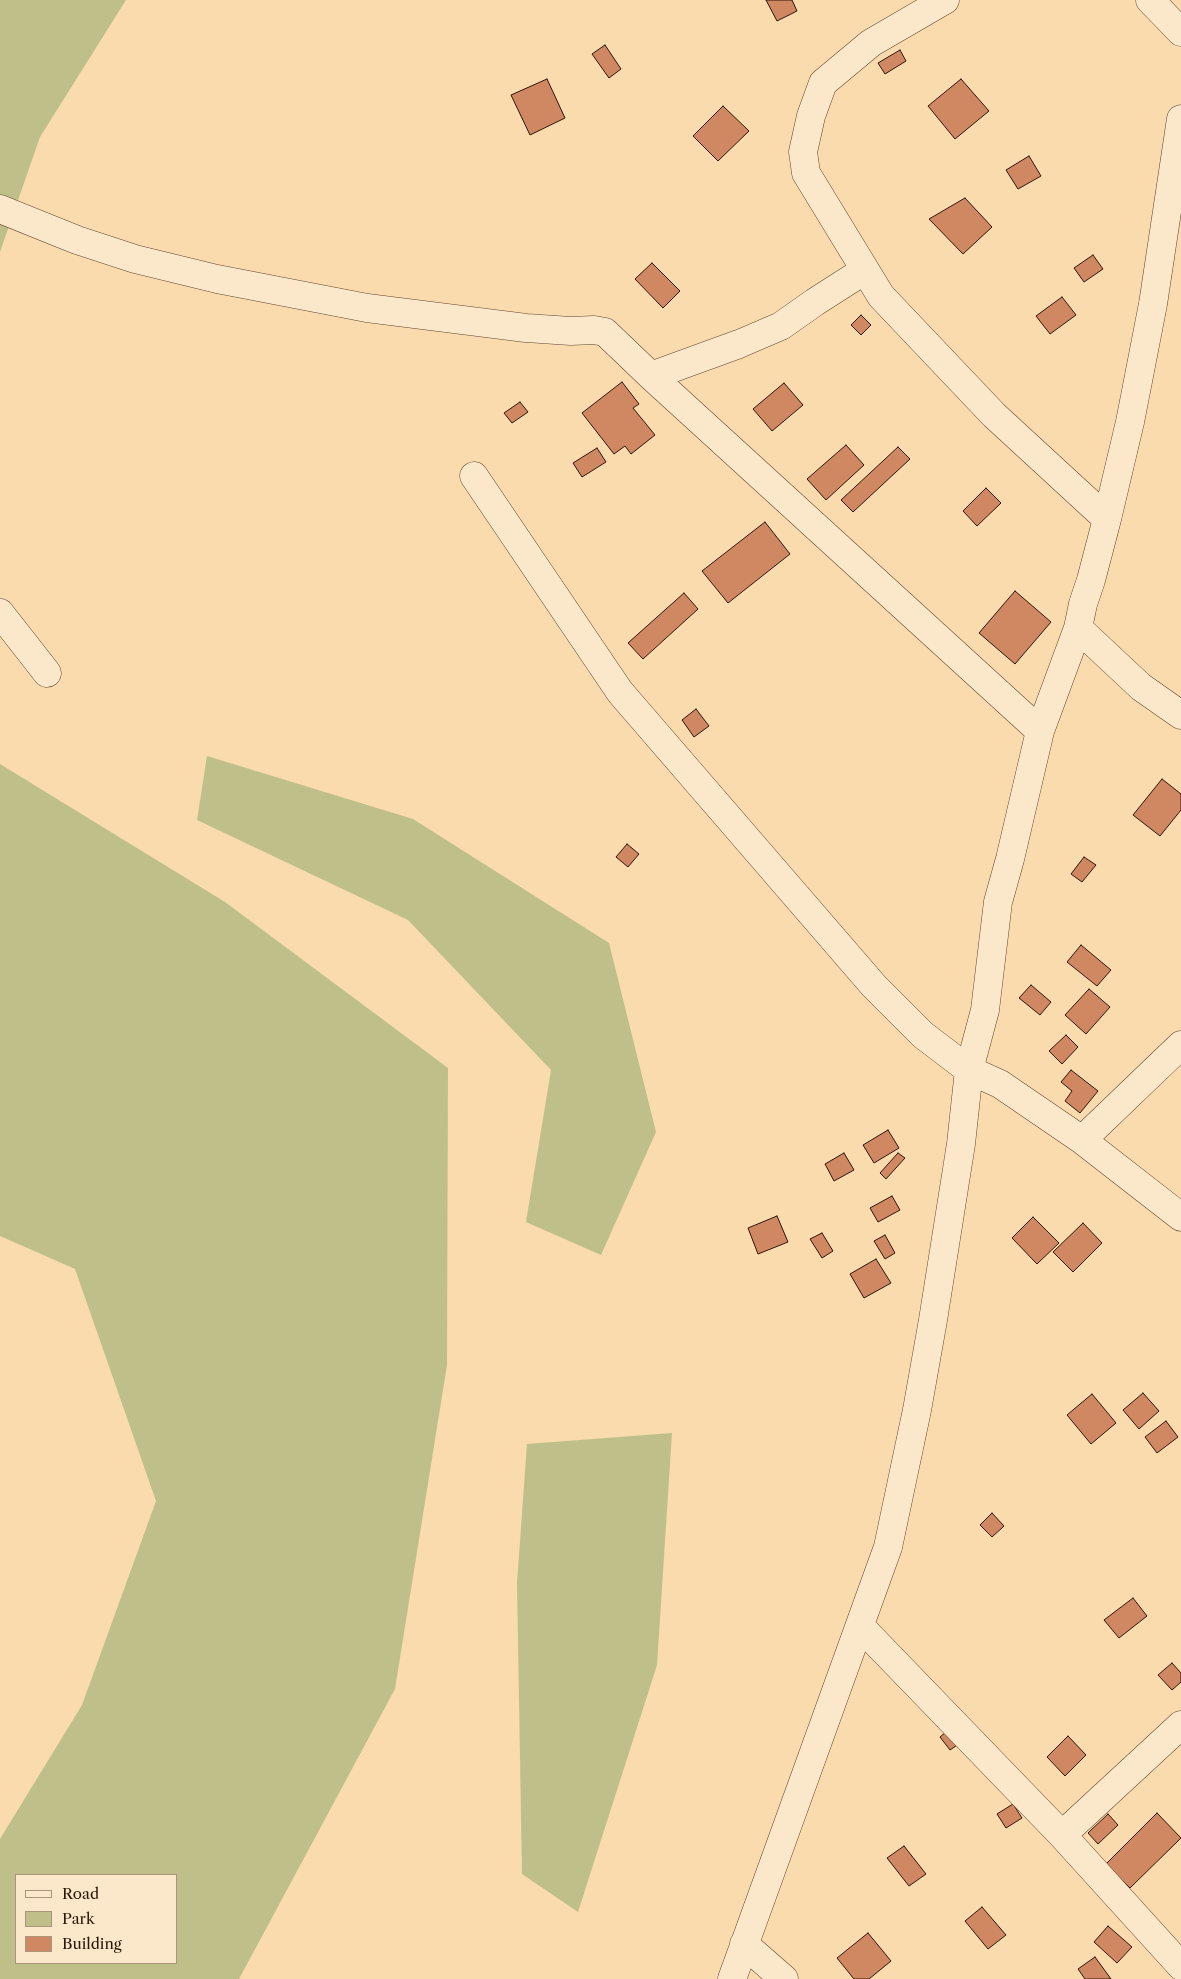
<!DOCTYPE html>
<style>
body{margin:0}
#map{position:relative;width:1181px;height:1979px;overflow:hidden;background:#f9dbad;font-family:"Libre Caslon Text",serif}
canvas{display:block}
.legend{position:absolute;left:15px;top:1874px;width:162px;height:90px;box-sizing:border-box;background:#fbe8ca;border:1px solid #a9947c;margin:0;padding:6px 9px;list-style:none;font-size:15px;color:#2e1507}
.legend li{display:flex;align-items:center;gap:10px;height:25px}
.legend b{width:25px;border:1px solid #a9947c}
</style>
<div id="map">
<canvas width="1181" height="1979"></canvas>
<ul class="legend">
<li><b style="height:6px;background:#fbe8ca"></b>Road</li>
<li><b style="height:14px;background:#bfc089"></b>Park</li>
<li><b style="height:14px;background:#cf8862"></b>Building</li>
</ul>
</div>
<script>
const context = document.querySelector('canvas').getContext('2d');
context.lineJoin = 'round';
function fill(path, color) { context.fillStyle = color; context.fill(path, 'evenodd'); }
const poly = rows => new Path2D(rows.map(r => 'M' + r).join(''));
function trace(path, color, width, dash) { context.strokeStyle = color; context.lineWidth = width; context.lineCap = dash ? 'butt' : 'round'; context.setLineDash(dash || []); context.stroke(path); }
const green = poly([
 [0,0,126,0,40,137,0,252],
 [207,756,413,819,609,943,656,1132,601,1255,526,1222,551,1070,408,920,197,820],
 [0,764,225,902,448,1068,447,1365,395,1689,239,1979,0,1979,0,1839,82,1705,156,1501,75,1269,0,1236],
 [16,1875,176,1875,176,1963,16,1963],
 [672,1433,657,1665,578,1912,522,1874,517,1583,527,1444]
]);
const building = poly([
 [766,0,792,0,797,11,777,21,766,0],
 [605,45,621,69,609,78,592,54,605,45],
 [900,50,906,61,885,74,878,63,900,50],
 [547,79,565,118,530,135,511,95,547,79],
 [961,79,989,111,955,139,928,106,961,79],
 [723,106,749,131,718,161,693,136,723,106],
 [1029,156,1041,176,1018,189,1006,170,1029,156],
 [965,198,992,227,963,254,929,219,965,198],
 [1093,255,1103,269,1084,282,1074,268,1093,255],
 [652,263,680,291,663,308,635,279,652,263],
 [1062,297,1076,315,1050,334,1036,316,1062,297],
 [861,315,871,325,861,335,851,325,861,315],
 [622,382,639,404,633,408,655,435,631,454,625,446,614,454,582,413,622,382],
 [784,383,803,405,772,431,753,409,784,383],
 [520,402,528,412,512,423,504,413,520,402],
 [846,445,864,465,826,500,807,479,846,445],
 [898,447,910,459,853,512,841,500,898,447],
 [597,448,606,462,582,477,573,463,597,448],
 [986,488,1001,503,977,526,963,511,986,488],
 [765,522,790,554,728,603,702,571,765,522],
 [1015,591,1051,622,1015,664,979,633,1015,591],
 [684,593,698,609,643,659,628,643,684,593],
 [696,709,709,726,694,737,682,720,696,709],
 [1162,779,1181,794,1181,810,1160,836,1133,815,1162,779],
 [627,844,639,854,628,867,616,857,627,844],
 [1084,857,1096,865,1082,882,1071,874,1084,857],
 [1081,945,1111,970,1097,986,1067,962,1081,945],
 [1031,985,1051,1002,1040,1015,1019,998,1031,985],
 [1089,989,1110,1007,1086,1034,1065,1015,1089,989],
 [1066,1035,1078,1047,1062,1064,1049,1051,1066,1035],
 [1071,1070,1098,1091,1080,1113,1065,1101,1072,1091,1061,1082,1071,1070],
 [888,1130,899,1148,874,1163,863,1145,888,1130],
 [844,1153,854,1170,834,1181,825,1164,844,1153],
 [898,1153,905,1158,886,1179,880,1173,898,1153],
 [892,1196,900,1210,878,1222,870,1208,892,1196],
 [777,1216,788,1242,758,1254,748,1228,777,1216],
 [1033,1217,1059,1243,1037,1264,1012,1238,1033,1217],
 [1083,1223,1102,1243,1073,1272,1053,1252,1083,1223],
 [822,1233,833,1251,822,1258,810,1239,822,1233],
 [885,1235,895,1253,885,1259,874,1241,885,1235],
 [876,1259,891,1283,864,1298,850,1274,876,1259],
 [1143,1393,1159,1411,1139,1429,1123,1410,1143,1393],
 [1092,1394,1116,1423,1091,1444,1067,1415,1092,1394],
 [1166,1421,1178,1437,1157,1453,1145,1437,1166,1421],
 [992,1513,1004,1526,992,1537,980,1525,992,1513],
 [1133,1598,1147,1616,1119,1638,1104,1620,1133,1598],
 [1172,1663,1181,1673,1181,1682,1172,1690,1158,1675,1172,1663],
 [952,1727,963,1741,950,1750,940,1737,952,1727],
 [1068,1736,1086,1755,1065,1776,1047,1757,1068,1736],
 [1013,1804,1022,1818,1006,1828,997,1814,1013,1804],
 [1157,1813,1181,1838,1130,1888,1106,1864,1157,1813],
 [1108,1814,1118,1825,1098,1844,1088,1833,1108,1814],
 [904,1846,926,1874,909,1886,887,1858,904,1846],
 [982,1907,1006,1935,988,1949,965,1921,982,1907],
 [1108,1926,1132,1947,1117,1963,1094,1942,1108,1926],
 [868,1933,891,1961,869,1979,854,1979,837,1958,868,1933],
 [1095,1957,1111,1979,1085,1979,1078,1969,1095,1957]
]);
const minor = poly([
 [945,0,871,43,823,83,811,116,803,152,806,173,881,296,994,415,1107,519],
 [1150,0,1181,32],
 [0,209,77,240,135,259,217,279,367,308,526,328,571,331,594,330,605,332,651,376,1040,731],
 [651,376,739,344,781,326,815,302,865,270],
 [474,476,620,692,874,986,923,1035,969,1070,1000,1084,1082,1140,1181,1217],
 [0,613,47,673],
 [1078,628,1141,687,1181,715],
 [1082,1140,1181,1045],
 [860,1626,1062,1835,1181,1966],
 [1062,1835,1181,1725],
 [744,1944,784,1979],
 [732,1979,888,1547,917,1410,933,1320,961,1144,969,1070,985,1010,998,902,1010,859,1040,731,1078,628,1083,604,1091,580,1107,519,1130,422,1153,304,1181,119]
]);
fill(green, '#bfc089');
fill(building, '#cf8862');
trace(building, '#2e1507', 1);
trace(minor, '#614630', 29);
trace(minor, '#fbe8ca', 28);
</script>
